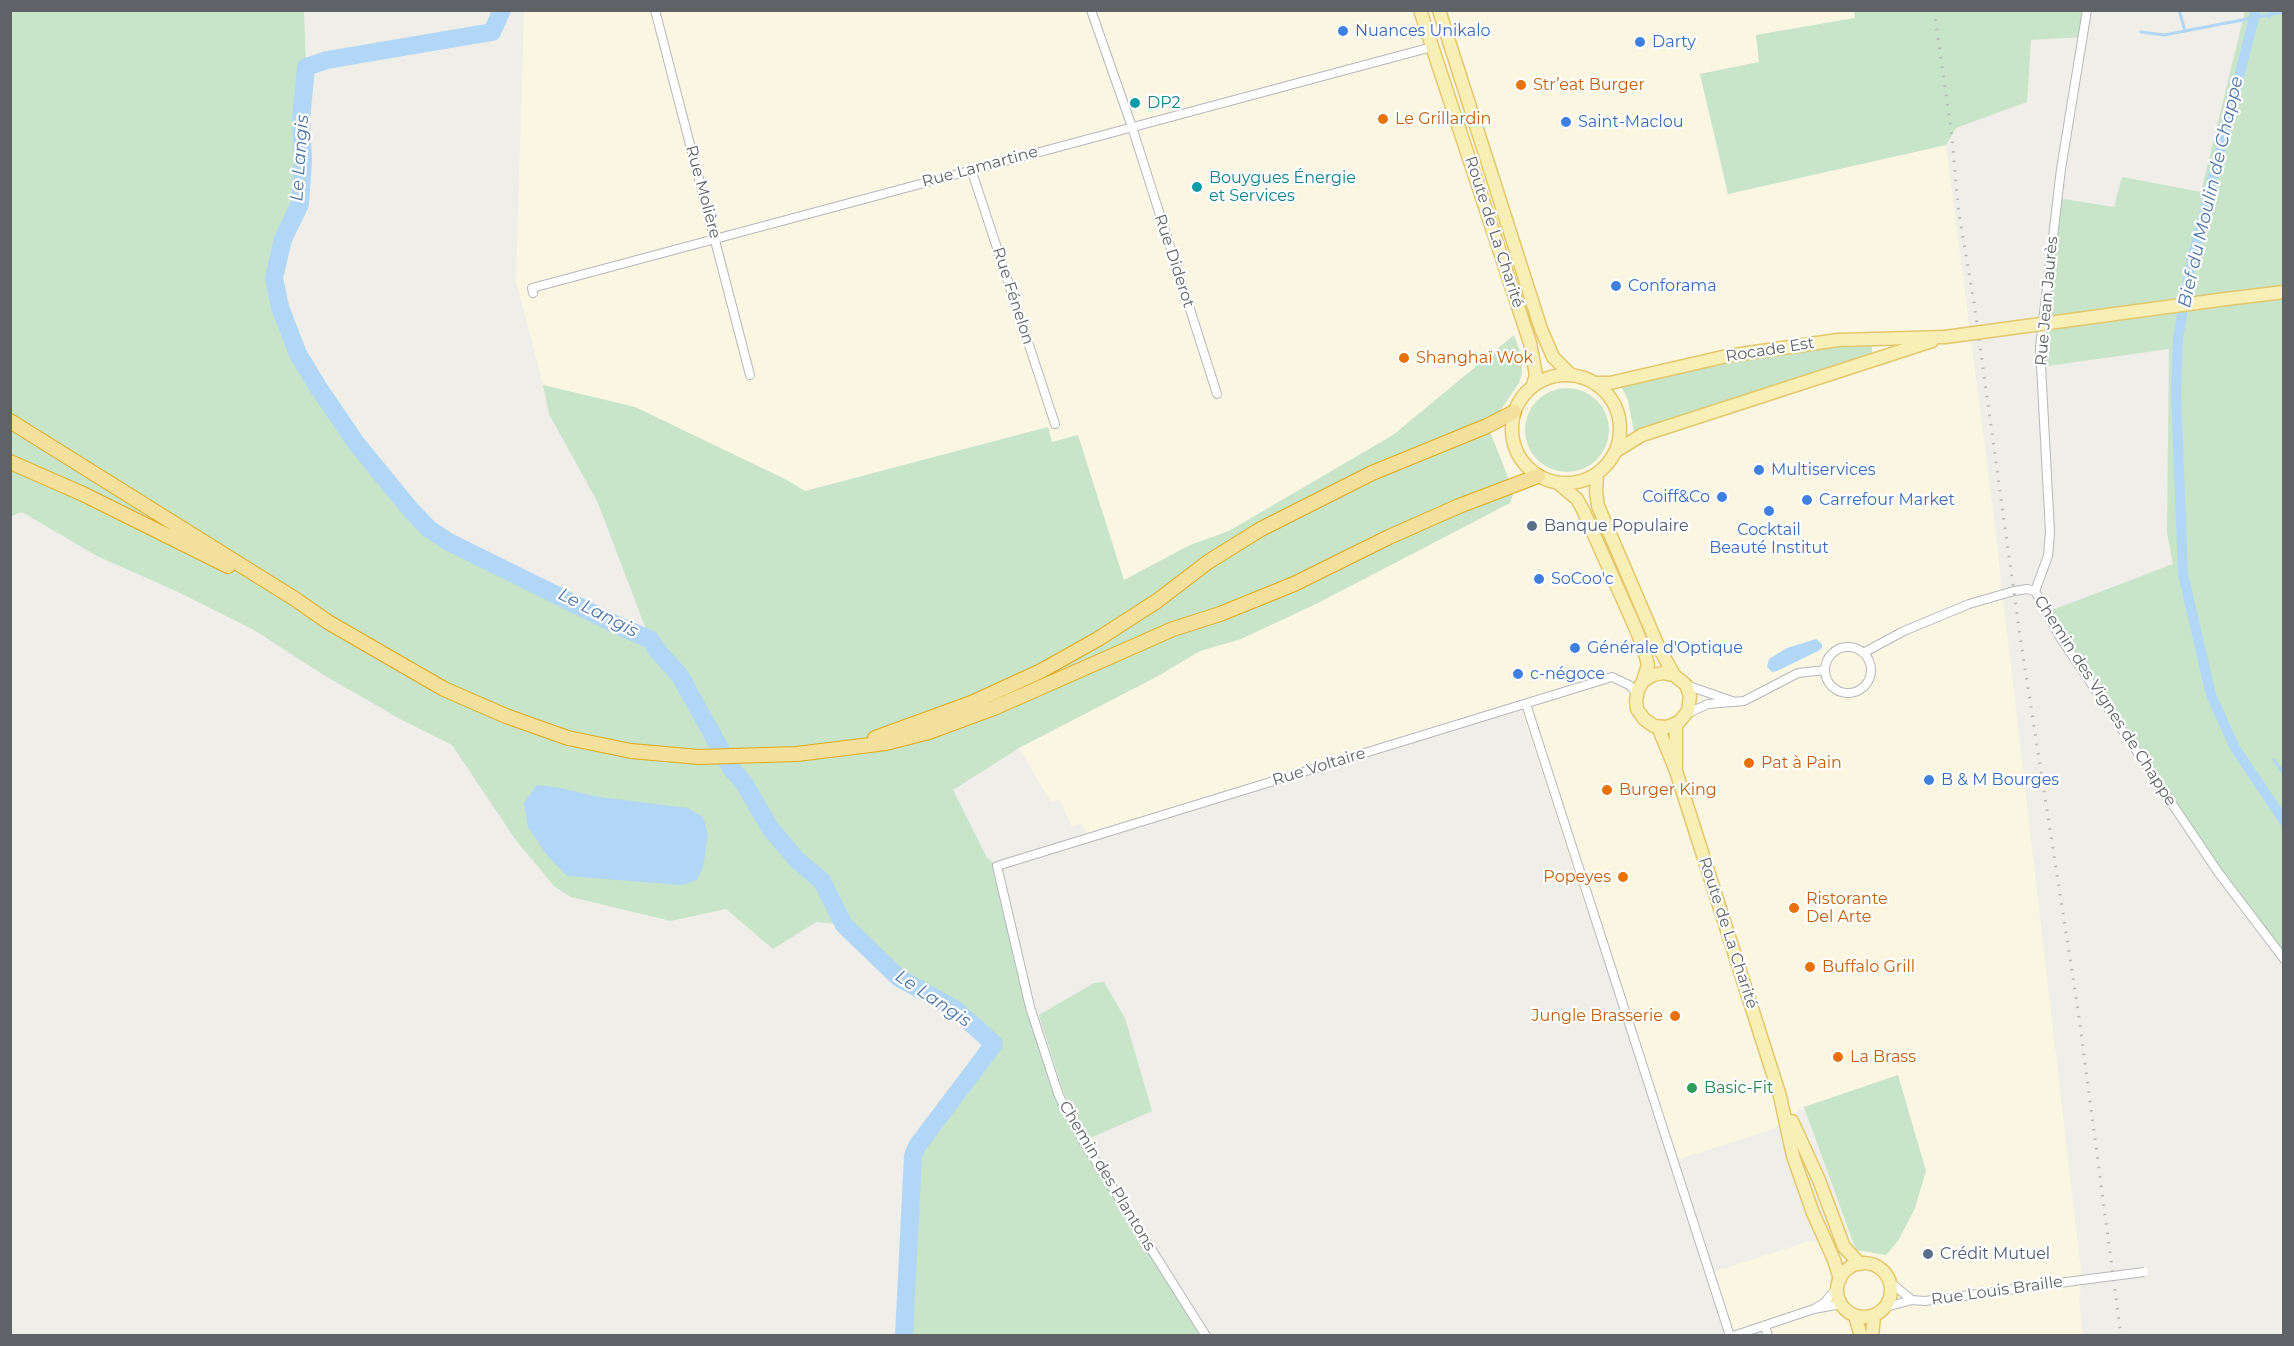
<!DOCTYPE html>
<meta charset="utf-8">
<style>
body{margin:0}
#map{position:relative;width:2294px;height:1346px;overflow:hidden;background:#efeee8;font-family:Montserrat,sans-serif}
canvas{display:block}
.frame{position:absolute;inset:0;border:12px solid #5f6266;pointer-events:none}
</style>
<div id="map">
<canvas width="2294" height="1346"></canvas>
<div class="frame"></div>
</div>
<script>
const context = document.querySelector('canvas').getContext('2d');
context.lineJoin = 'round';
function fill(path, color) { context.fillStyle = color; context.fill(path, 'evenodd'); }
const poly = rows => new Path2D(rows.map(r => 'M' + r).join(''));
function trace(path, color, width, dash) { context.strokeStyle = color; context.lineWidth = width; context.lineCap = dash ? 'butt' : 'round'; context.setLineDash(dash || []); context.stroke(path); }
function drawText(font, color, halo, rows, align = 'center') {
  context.font = font + ' Montserrat,sans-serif'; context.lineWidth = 4.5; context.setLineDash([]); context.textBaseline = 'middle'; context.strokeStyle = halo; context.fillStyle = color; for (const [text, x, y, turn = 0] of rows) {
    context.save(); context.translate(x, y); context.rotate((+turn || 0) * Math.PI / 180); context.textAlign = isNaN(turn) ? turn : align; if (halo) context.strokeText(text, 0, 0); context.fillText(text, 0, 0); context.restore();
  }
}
const commercial = poly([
 [524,11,1854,11,1855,18,1756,35,1760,62,1700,74,1728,194,1946,145,1993,511,2082,1280,2079,1300,2083,1335,1768,1336,1765,1326,1733,1335,1710,1273,1810,1241,1886,1255,1926,1171,1898,1076,1804,1107,1774,1129,1673,1161,1607,953,1584,903,1520,705,1089,837,1082,824,1072,827,1060,800,1051,802,1019,748,1158,676,1200,651,1241,639,1316,604,1510,503,1510,485,1485,419,1503,406,1519,383,1522,373,1522,358,1514,335,1393,435,1229,531,1124,581,1078,435,1052,442,1048,427,805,491,787,480,635,407,543,385,516,281]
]);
const green = poly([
 [11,11,304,11,306,67,301,120,303,161,300,204,283,239,274,278,280,307,298,354,356,443,410,509,429,529,449,542,650,640,598,503,549,414,543,385,635,407,787,480,805,491,1048,427,1052,442,1078,435,1124,580,1190,545,1229,531,1393,435,1514,335,1522,358,1522,373,1519,383,1498,414,1485,419,1514,492,1510,503,1316,604,1241,639,1200,651,1158,676,1019,748,953,790,987,858,997,866,1030,1007,1059,1096,1206,1335,904,1335,913,1156,917,1146,994,1045,988,1038,955,1009,899,978,844,925,816,922,773,949,726,909,671,921,571,897,554,886,515,839,452,745,402,720,322,674,254,630,176,591,97,556,22,512,11,516],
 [1854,11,2087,11,2083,37,2031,40,2027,102,1956,128,1946,145,1728,194,1700,74,1759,62,1756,35,1855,18],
 [2245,11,2283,11,2283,959,2218,872,2047,612,2173,564,2167,533,2169,349,2040,367,2057,198,2114,207,2122,177,2201,192],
 [1871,342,1873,357,1634,432,1628,400,1621,386,1758,355],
 '1525 430a42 42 0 1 1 84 0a42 42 0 1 1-84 0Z',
 [1104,982,1125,1018,1152,1111,1088,1139,1064,1094,1039,1015,1094,983],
 [1898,1075,1926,1171,1915,1208,1898,1241,1886,1255,1856,1250,1804,1107]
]);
const water = poly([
 [1816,639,1822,644,1822,648,1818,651,1777,671,1772,672,1767,667,1769,659,1787,648],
 [537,785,561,788,599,797,687,808,703,817,708,835,703,867,697,880,682,885,567,876,547,855,528,827,524,803]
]);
const stream = poly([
 [2179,10,2185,31],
 [2269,17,2271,10],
 [2141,32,2164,35,2284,12],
 [2274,760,2284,774]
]);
const canal = poly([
 [2256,10,2190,268,2178,338,2176,392,2183,574,2211,695,2235,748,2284,821]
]);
const river = poly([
 [502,10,492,32,327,60,306,67,301,120,303,161,300,204,283,239,274,278,280,307,298,354,318,387,356,443,410,509,429,529,449,542,619,626,651,640,656,649,680,676,731,768,744,783,770,828,797,860,822,881,844,925,899,978,955,1009,994,1044,917,1146,913,1156,904,1336]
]);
const street = poly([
 [655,10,750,375],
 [1091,10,1132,127,1217,394],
 [971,169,1055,424],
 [533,293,532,288,1432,47],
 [2035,591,2048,556,2050,532,2040,347,2061,169,2087,10],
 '1825 670a23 23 0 1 1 46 0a23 23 0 1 1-46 0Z',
 [1863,653,1904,631,1969,604,2014,591,2027,589,2035,591,2060,637,2218,872,2284,959],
 [1686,685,1732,701],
 [1526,704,1730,1336],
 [1686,714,1708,704,1744,701,1798,673,1825,670],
 [1890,1282,1912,1300,1925,1301,2082,1280],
 [1817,1307,1824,1303,1838,1287],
 [1886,1307,1912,1300],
 [1765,1326,1768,1336],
 [1206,1336,1082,1139,1059,1096,1030,1007,997,866,1612,677,1629,685,1637,693],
 [1733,1336,1814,1309,1841,1304]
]);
const primary = poly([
 [1420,10,1530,343,1536,375,1533,385],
 [1439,10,1541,329,1553,357,1570,374],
 [2226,299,2284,292],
 '1512 429a54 54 0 1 1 108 0a54 54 0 1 1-108 0Z',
 [1597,383,1610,383,1727,356,1838,340,1945,337],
 [1616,451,1642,435,1932,341],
 [1597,475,1596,492,1598,506,1658,646,1674,675,1686,685,1690,696,1688,711,1679,722,1667,727,1654,726,1644,719,1637,709,1636,701,1638,690,1643,681,1653,675,1663,673,1674,675],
 [1558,483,1577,499,1583,510,1635,627,1644,649,1648,665,1643,681],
 [1658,727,1676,771,1780,1096,1793,1156,1813,1213,1834,1260,1840,1279],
 [1676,767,1676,724],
 [1792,1121,1819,1180,1844,1247,1860,1264],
 '1837 1290a27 27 0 1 1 54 0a27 27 0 1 1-54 0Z',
 [1855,1316,1861,1336],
 [1872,1336,1874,1316]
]);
const highway = poly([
 [10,421,295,599,328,622,444,689,506,716,568,738,631,751,699,757,797,754,886,743,929,732,994,708,1173,629,1220,614,1294,584,1389,537,1459,506,1538,476],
 [10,462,83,494,228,566],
 [875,738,971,703,1041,671,1098,639,1157,601,1208,562,1261,529,1372,473,1487,426,1514,412]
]);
const rail = poly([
 [1934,10,1951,129,1959,214,1974,303,2020,636,2078,1010,2121,1336]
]);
const streetBridge = poly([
 [2082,1280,2144,1272]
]);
const primaryBridge = poly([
 [1945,337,2226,299]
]);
const markers = [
 [1343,31,6,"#3f7fe0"],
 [1640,42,6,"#3f7fe0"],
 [1521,85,6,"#e8710a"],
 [1135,103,6,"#0f9aa8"],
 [1383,119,6,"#e8710a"],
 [1566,122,6,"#3f7fe0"],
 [1197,187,6,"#0f9aa8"],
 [1616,286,6,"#3f7fe0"],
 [1404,358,6,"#e8710a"],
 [1759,470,6,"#3f7fe0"],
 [1722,497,6,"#3f7fe0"],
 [1807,500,6,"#3f7fe0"],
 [1769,511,6,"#3f7fe0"],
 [1532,526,6,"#5c6f8a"],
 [1539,579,6,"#3f7fe0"],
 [1575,648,6,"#3f7fe0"],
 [1518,674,6,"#3f7fe0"],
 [1749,763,6,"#e8710a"],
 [1929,780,6,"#3f7fe0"],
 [1607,790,6,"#e8710a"],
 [1623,877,6,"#e8710a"],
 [1794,908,6,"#e8710a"],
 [1810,967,6,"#e8710a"],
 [1675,1016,6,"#e8710a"],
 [1838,1057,6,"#e8710a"],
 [1692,1088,6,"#2e9e5b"],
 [1928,1254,6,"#5c6f8a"]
];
const shopNames = [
 ["Nuances Unikalo",1355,31],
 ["Darty",1652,42],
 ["Saint-Maclou",1578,122],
 ["Conforama",1628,286],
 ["Multiservices",1771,470],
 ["Coiff&Co",1710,497,"right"],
 ["Carrefour Market",1819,500],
 ["Cocktail",1769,530,"center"],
 ["Beauté Institut",1769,548,"center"],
 ["SoCoo'c",1551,579],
 ["Générale d'Optique",1587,648],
 ["c-négoce",1530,674],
 ["B & M Bourges",1941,780]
];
const foodNames = [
 ["Str’eat Burger",1533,85],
 ["Le Grillardin",1395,119],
 ["Shanghaï Wok",1416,358],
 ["Pat à Pain",1761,763],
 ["Burger King",1619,790],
 ["Popeyes",1611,877,"right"],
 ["Ristorante",1806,899],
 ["Del Arte",1806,917],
 ["Buffalo Grill",1822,967],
 ["Jungle Brasserie",1663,1016,"right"],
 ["La Brass",1850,1057]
];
const cultureNames = [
 ["DP2",1147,103],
 ["Bouygues Énergie",1209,178],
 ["et Services",1209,196]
];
const streetNames = [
 ["Rue Lamartine",980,167,-15],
 ["Rue Molière",703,192,75],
 ["Route de La Charité",1494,232,72],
 ["Rue Diderot",1174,261,72],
 ["Rue Fénelon",1013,296,72],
 ["Rue Jean Jaurès",2047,301,-85],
 ["Rocade Est",1770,350,-9],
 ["Chemin des Vignes de Chappe",2105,701,57],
 ["Rue Voltaire",1319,767,-17],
 ["Route de La Charité",1728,933,72],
 ["Chemin des Plantons",1107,1176,59],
 ["Rue Louis Braille",1997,1291,-8]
];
const serviceNames = [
 ["Banque Populaire",1544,526],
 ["Crédit Mutuel",1940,1254]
];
const leisureNames = [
 ["Basic-Fit",1704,1088]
];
const waterNames = [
 ["Le Langis",300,158,-86],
 ["Bief du Moulin de Chappe",2211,192,-77],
 ["Le Langis",598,613,27],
 ["Le Langis",933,999,34]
];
fill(commercial, '#fbf6e2');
fill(green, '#c8e4c9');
fill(water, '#b1d6f6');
trace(stream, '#b1d6f6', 3);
trace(canal, '#b1d6f6', 10);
trace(river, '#b1d6f6', 18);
trace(street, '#b5b7bb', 10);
trace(primary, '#e3c76d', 15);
trace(highway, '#dfa819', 16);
trace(street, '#fff', 8);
trace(primary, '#f7efb6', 12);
trace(highway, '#f2e09c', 14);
trace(rail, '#b5b6b6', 3, [1.5, 8]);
trace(streetBridge, '#b5b7bb', 10, []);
trace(primaryBridge, '#e3c76d', 15, []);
trace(streetBridge, '#fff', 8);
trace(primaryBridge, '#f7efb6', 12);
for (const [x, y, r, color] of markers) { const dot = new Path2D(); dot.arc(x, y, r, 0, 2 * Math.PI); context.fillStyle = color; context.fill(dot); trace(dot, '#fff', 2); }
drawText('16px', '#366cbe', '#fff', shopNames, 'left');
drawText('16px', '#c56008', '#fff', foodNames, 'left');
drawText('16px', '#0d838f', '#fff', cultureNames, 'left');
drawText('16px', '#5f6266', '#fff', streetNames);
drawText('16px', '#4e5e75', '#fff', serviceNames, 'left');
drawText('16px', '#27864d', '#fff', leisureNames, 'left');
drawText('italic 18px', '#4e77a7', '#fff', waterNames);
</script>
